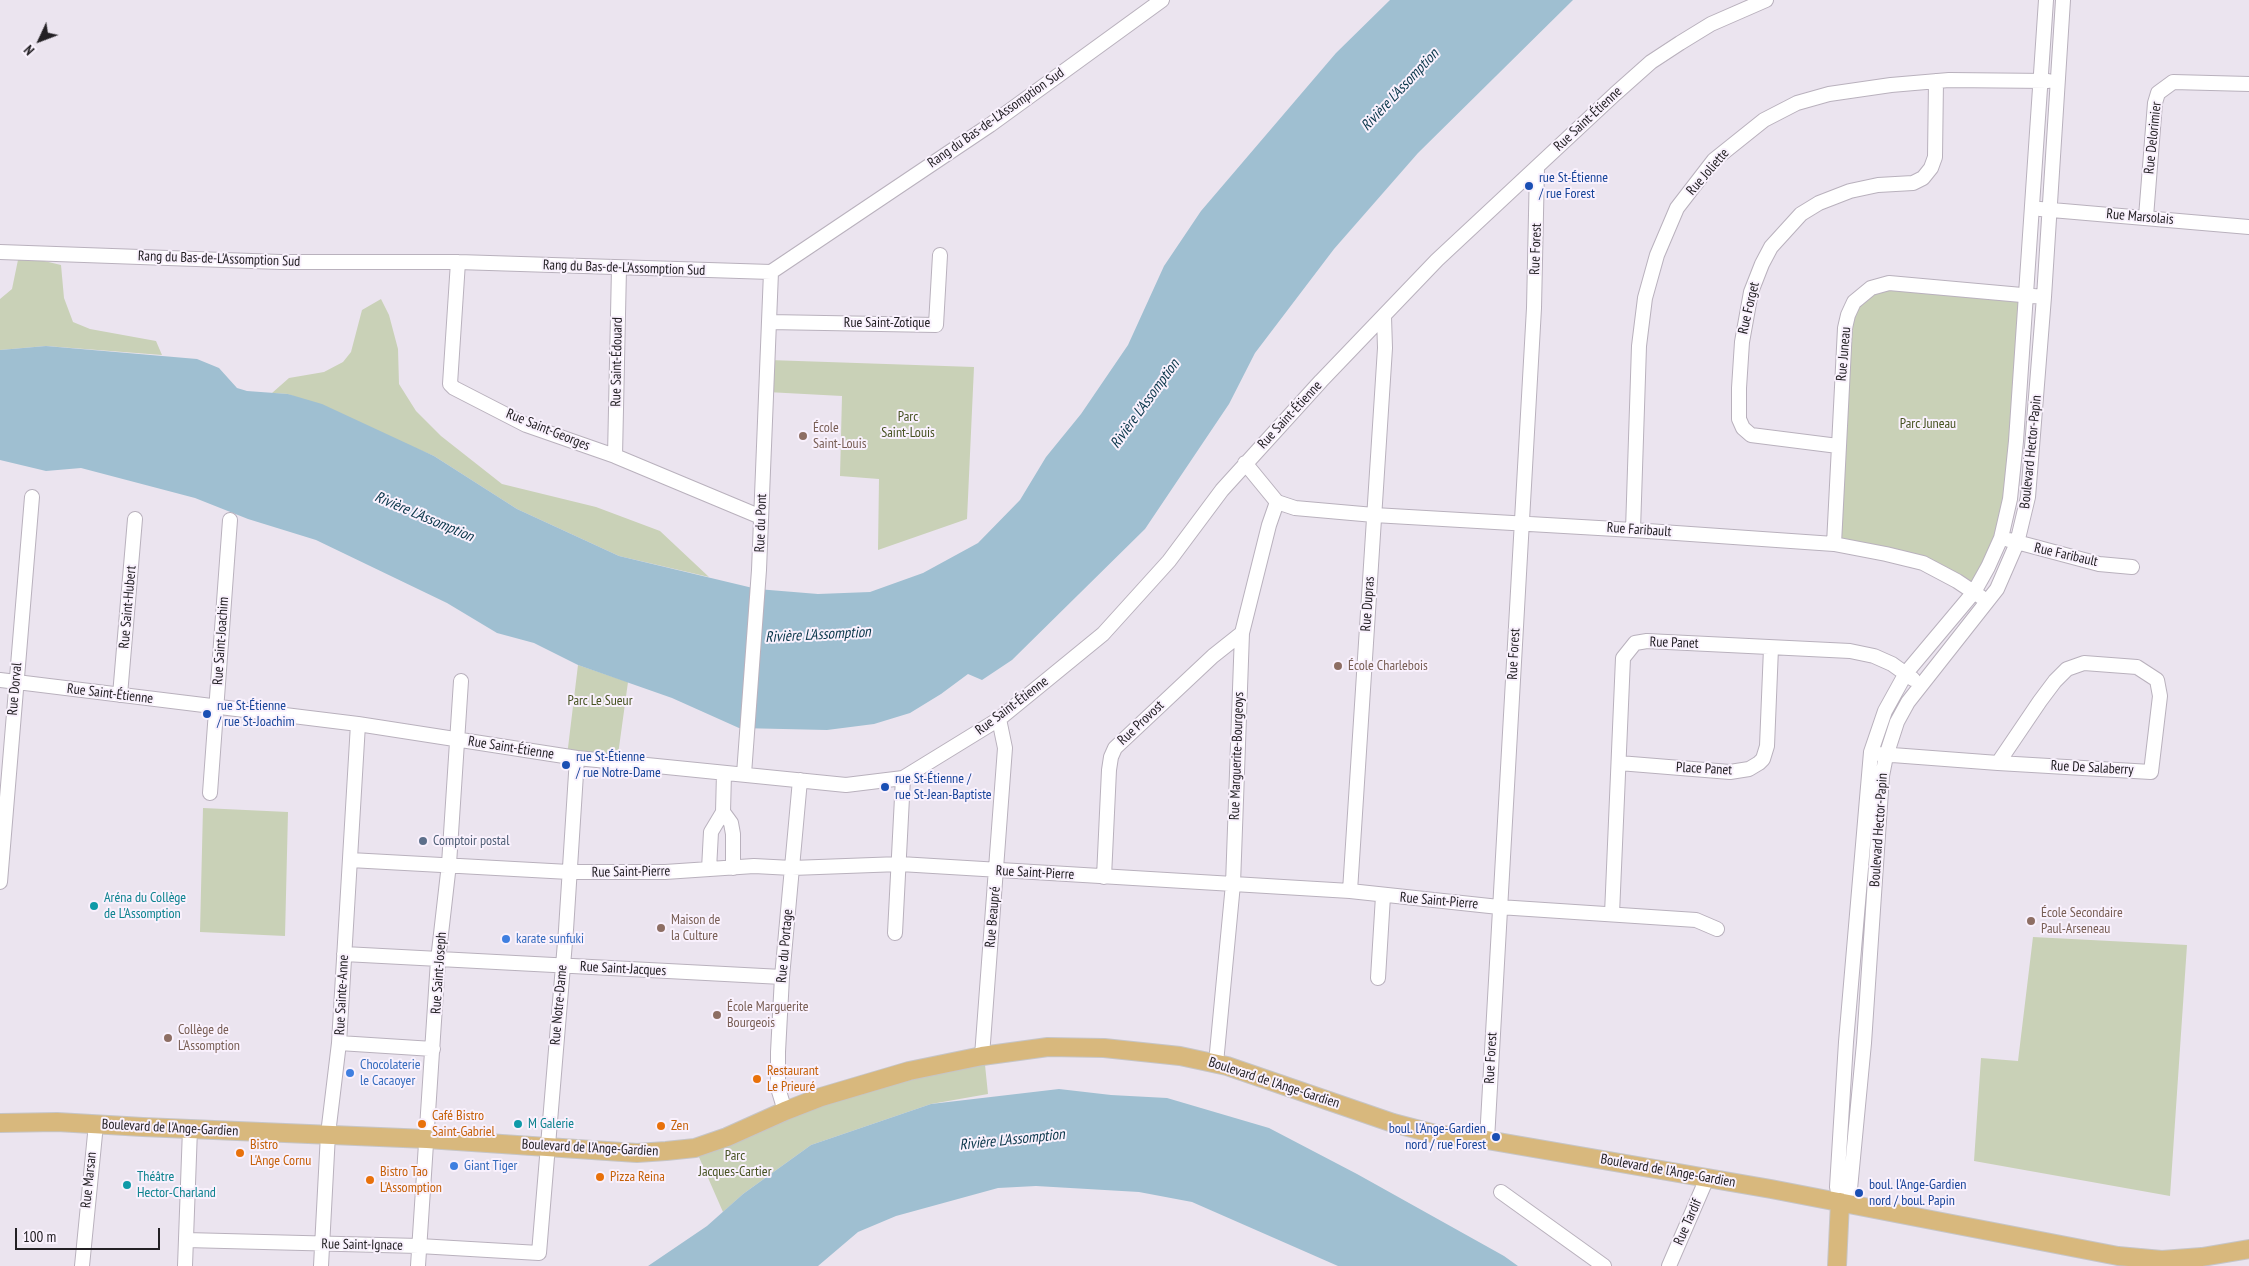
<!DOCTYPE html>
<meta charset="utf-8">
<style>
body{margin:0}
#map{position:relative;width:2249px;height:1266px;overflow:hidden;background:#ebe4ef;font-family:"PT Sans Narrow",sans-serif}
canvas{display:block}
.north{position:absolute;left:15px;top:15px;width:50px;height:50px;-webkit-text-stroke:4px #f9f1fd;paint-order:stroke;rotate:227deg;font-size:14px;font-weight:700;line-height:20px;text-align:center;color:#232024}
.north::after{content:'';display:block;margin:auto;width:18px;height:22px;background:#232024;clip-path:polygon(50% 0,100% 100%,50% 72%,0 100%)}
.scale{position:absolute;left:15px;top:1228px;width:145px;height:22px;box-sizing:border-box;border:2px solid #232024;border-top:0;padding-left:6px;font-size:15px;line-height:18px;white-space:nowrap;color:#232024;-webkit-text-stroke:4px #f9f1fd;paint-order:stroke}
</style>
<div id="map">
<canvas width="2249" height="1266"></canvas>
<div class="north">N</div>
<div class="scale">100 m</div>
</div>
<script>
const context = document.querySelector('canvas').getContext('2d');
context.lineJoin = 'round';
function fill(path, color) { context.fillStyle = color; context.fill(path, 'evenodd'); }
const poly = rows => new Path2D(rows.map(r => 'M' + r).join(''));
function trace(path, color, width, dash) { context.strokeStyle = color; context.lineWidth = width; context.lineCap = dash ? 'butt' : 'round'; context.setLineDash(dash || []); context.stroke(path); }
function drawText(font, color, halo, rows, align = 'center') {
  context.font = font + ' "PT Sans Narrow",sans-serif'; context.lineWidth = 4; context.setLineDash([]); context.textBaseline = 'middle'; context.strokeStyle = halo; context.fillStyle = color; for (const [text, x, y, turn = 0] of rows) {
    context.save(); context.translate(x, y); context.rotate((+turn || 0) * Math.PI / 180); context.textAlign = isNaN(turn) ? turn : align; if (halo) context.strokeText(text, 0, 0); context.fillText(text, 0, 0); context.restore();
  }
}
const green = poly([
 [19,255,61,265,64,298,73,322,90,329,156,341,162,355,46,346,0,350,0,299,12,289],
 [1871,288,2025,294,2010,499,1974,592,1923,563,1834,544,1845,328],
 [381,299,389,315,398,349,399,384,416,411,441,436,502,484,596,507,660,531,709,577,619,556,517,509,434,456,288,394,272,393,289,378,324,372,343,362,351,352,362,310],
 [769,360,974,367,967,519,878,550,879,479,840,476,842,396,767,392],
 [578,665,628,682,617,762,567,756],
 [203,808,288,812,285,936,200,932],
 [2033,937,2187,945,2170,1196,1974,1161,1981,1058,2018,1061],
 [984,1055,988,1094,931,1104,811,1145,743,1194,723,1212,695,1148,785,1111]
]);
const water = poly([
 [1390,0,1573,0,1418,153,1334,249,1255,353,1229,404,1145,529,1012,660,982,680,968,674,941,694,910,713,874,724,827,730,739,728,672,698,578,665,534,643,497,633,447,603,316,540,248,519,195,498,81,468,46,471,0,460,0,350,46,346,197,359,219,368,237,388,247,391,288,394,322,404,434,456,517,509,619,556,757,589,818,594,870,592,923,573,978,543,1020,500,1046,457,1081,414,1128,345,1164,266,1201,211,1336,53],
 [1059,1089,1111,1095,1167,1098,1269,1128,1357,1174,1504,1256,1518,1266,1338,1266,1192,1202,1139,1192,1036,1186,998,1188,896,1216,858,1232,818,1266,648,1266,707,1226,743,1194,811,1145,931,1104]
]);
const minor = poly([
 [2040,209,2249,227],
 [2146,217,2155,103,2158,93,2173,82,2249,84],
 [0,252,280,262,458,262,771,272,990,125,1162,0],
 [458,262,450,384,454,388,526,425,615,456,761,517],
 [769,322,936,325,940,255],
 [1838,446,1751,435,1743,428,1739,419,1739,388,1742,342,1751,292,1762,264,1771,247,1801,214,1819,203,1850,191,1878,185,1913,183,1923,178,1931,168,1935,157,1936,81],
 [615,456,619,268],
 [1245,463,1277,502],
 [1277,502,1295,508,1374,515,1633,530,1834,544,1886,554,1923,563,1957,581,1981,597],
 [1633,530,1639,346,1645,298,1657,255,1677,208,1714,160,1764,120,1797,103,1829,94,1891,85,1949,80,2048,81],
 [2009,540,2099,564,2132,567],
 [1834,544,1845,328,1848,315,1854,302,1871,288,1889,283,2044,297],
 [0,680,358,724,577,758,846,785,903,778,999,719,1103,634,1169,561,1222,490,1321,381,1437,260,1615,94,1651,62,1680,43,1711,24,1766,0],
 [120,695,135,519],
 [1879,754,1998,763,2151,772,2160,696,2157,680,2137,667,2084,663,2067,669,2055,681,2040,701,1998,763],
 [1619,763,1730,772,1749,769,1759,763,1763,759,1767,746,1771,648],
 [724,773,723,812,731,823,733,834,733,868],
 [744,774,759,570,771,272],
 [210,793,230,520],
 [350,860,569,872,665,872,754,866,792,868,900,864,1350,891,1499,907,1696,920,1717,929],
 [709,869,711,832,723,812],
 [1104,877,1109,770,1111,757,1115,748,1213,656,1242,633],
 [0,882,32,497],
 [1350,891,1385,348,1384,317],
 [1612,914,1623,658,1635,643,1647,641,1850,651,1874,656,1892,664,1913,679],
 [895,933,903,778],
 [344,954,782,977],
 [1378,978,1383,896],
 [339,1043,433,1049],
 [982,1056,1005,748,999,719],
 [1216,1063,1233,884,1242,633,1269,525,1277,502],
 [785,1111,778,1088,778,1052,782,977,800,780],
 [1487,1140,1534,308,1537,167],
 [1501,1192,1604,1266],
 [1840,1202,1850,1189,1864,1043,1882,776,1886,756,1897,722,1908,702,1997,589,2017,543,2028,497,2044,297,2063,0],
 [1840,1202,1837,1187,1846,1042,1871,752,1885,711,1906,673,1974,592,1988,567,2001,538,2010,499,2016,441,2046,0],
 [186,1240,419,1246,539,1253,566,930,577,758],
 [82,1266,96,1124],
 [185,1266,190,1129],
 [321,1266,328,1134,339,1043,358,724],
 [418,1266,438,960,449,864,461,681],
 [1669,1266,1707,1178]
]);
const major = poly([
 [0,1123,57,1122,143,1127,427,1139,637,1153,666,1151,695,1148,727,1137,785,1111,821,1097,909,1071,982,1056,1048,1047,1104,1048,1180,1056,1227,1066,1393,1123,1435,1134,1487,1140,1771,1189,2118,1256,2162,1260,2202,1257,2249,1249],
 [1837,1266,1840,1202]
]);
const markers = [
 [1529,186,5,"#1a4fb4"],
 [803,436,5,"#8d6e63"],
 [1338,666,5,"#8d6e63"],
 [207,714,5,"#1a4fb4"],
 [566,765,5,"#1a4fb4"],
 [885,787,5,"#1a4fb4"],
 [423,841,5,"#5c6f8a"],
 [94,906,5,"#0f9aa8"],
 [2031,921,5,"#8d6e63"],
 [661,928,5,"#8d6e63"],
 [506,939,5,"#3f7fe0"],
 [717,1015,5,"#8d6e63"],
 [168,1038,5,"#8d6e63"],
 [350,1073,5,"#3f7fe0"],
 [757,1079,5,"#e8710a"],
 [422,1124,5,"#e8710a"],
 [518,1124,5,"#0f9aa8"],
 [661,1126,5,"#e8710a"],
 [1496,1137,5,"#1a4fb4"],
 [240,1153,5,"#e8710a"],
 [454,1166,5,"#3f7fe0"],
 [600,1177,5,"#e8710a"],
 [370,1180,5,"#e8710a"],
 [127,1185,5,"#0f9aa8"],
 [1859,1193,5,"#1a4fb4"]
];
const streetNames = [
 ["Rang du Bas-de-L'Assomption Sud",996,118,-35],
 ["Rue Saint-Étienne",1588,119,-43],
 ["Rue Delorimier",2153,138,-84],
 ["Rue Joliette",1708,172,-49],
 ["Rue Marsolais",2140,217,5],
 ["Rue Forest",1536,249,-88],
 ["Rang du Bas-de-L'Assomption Sud",219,259,2],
 ["Rang du Bas-de-L'Assomption Sud",624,268,2],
 ["Rue Forget",1749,308,-77],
 ["Rue Saint-Zotique",887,323],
 ["Rue Juneau",1844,354,-85],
 ["Rue Saint-Édouard",617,362,-89],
 ["Rue Saint-Étienne",1290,415,-47],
 ["Rue Saint-Georges",548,430,22],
 ["Boulevard Hector-Papin",2031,452,-84],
 ["Rue du Pont",761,523,-88],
 ["Rue Faribault",1639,530,4],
 ["Rue Faribault",2066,555,13],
 ["Rue Dupras",1368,604,-86],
 ["Rue Saint-Hubert",128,607,-85],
 ["Rue Saint-Joachim",221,641,-86],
 ["Rue Panet",1674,643,2],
 ["Rue Forest",1514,654,-87],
 ["Rue Dorval",15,689,-85],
 ["Rue Saint-Étienne",110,694,7],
 ["Rue Saint-Étienne",1012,706,-37],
 ["Rue Provost",1141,723,-43],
 ["Rue Saint-Étienne",511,748,9],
 ["Rue Marguerite-Bourgeoys",1237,756,-88],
 ["Rue De Salaberry",2092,768,3],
 ["Place Panet",1704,769,3],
 ["Boulevard Hector-Papin",1879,830,-86],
 ["Rue Saint-Pierre",631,872,-1],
 ["Rue Saint-Pierre",1035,873,3],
 ["Rue Saint-Pierre",1439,901,5],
 ["Rue Beaupré",993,917,-85],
 ["Rue du Portage",785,946,-85],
 ["Rue Saint-Jacques",623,969,3],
 ["Rue Saint-Joseph",439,973,-86],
 ["Rue Sainte-Anne",342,995,-87],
 ["Rue Notre-Dame",559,1005,-85],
 ["Rue Forest",1491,1058,-87],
 ["Boulevard de l'Ange-Gardien",1274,1083,18],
 ["Boulevard de l'Ange-Gardien",170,1128,3],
 ["Boulevard de l'Ange-Gardien",590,1148,3],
 ["Boulevard de l'Ange-Gardien",1668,1171,10],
 ["Rue Marsan",89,1180,-84],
 ["Rue Tardif",1688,1222,-66],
 ["Rue Saint-Ignace",362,1245,1]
];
const transitNames = [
 ["rue St-Étienne",1539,178],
 ["/ rue Forest",1539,194],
 ["rue St-Étienne",217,706],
 ["/ rue St-Joachim",217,722],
 ["rue St-Étienne",576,757],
 ["/ rue Notre-Dame",576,773],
 ["rue St-Étienne /",895,779],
 ["rue St-Jean-Baptiste",895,795],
 ["boul. l'Ange-Gardien",1486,1129,"right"],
 ["nord / rue Forest",1486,1145,"right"],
 ["boul. l'Ange-Gardien",1869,1185],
 ["nord / boul. Papin",1869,1201]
];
const parkNames = [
 ["Parc",908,417],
 ["Saint-Louis",908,433],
 ["Parc Juneau",1928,424],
 ["Parc Le Sueur",600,701],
 ["Parc",735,1156],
 ["Jacques-Cartier",735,1172]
];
const educationNames = [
 ["École",813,428],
 ["Saint-Louis",813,444],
 ["École Charlebois",1348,666],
 ["École Secondaire",2041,913],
 ["Paul-Arseneau",2041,929],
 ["Maison de",671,920],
 ["la Culture",671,936],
 ["École Marguerite",727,1007],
 ["Bourgeois",727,1023],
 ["Collège de",178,1030],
 ["L'Assomption",178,1046]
];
const serviceNames = [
 ["Comptoir postal",433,841]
];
const cultureNames = [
 ["Aréna du Collège",104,898],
 ["de L'Assomption",104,914],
 ["M Galerie",528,1124],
 ["Théâtre",137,1177],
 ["Hector-Charland",137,1193]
];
const shopNames = [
 ["karate sunfuki",516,939],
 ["Chocolaterie",360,1065],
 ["le Cacaoyer",360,1081],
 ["Giant Tiger",464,1166]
];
const foodNames = [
 ["Restaurant",767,1071],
 ["Le Prieuré",767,1087],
 ["Café Bistro",432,1116],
 ["Saint-Gabriel",432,1132],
 ["Zen",671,1126],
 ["Bistro",250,1145],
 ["L'Ange Cornu",250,1161],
 ["Bistro Tao",380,1172],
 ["L'Assomption",380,1188],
 ["Pizza Reina",610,1177]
];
const waterNames = [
 ["Rivière L'Assomption",1400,90,-47],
 ["Rivière L'Assomption",1145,404,-54],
 ["Rivière L'Assomption",424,517,23],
 ["Rivière L'Assomption",818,635,-3],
 ["Rivière L'Assomption",1012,1140,-6]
];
fill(green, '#c9d1b7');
fill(water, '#9fbfd1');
trace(minor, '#b9b1bd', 16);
trace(major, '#c6c5c6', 20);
trace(minor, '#fff', 14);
trace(major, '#d8b87d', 18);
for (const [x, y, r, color] of markers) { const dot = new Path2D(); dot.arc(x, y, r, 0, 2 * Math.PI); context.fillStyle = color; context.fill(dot); trace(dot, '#f9f1fd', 2); }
drawText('14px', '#232024', '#f9f1fd', streetNames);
drawText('14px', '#164399', '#f9f1fd', transitNames, 'left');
drawText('14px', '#465221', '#f9f1fd', parkNames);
drawText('14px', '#785e54', '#f9f1fd', educationNames, 'left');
drawText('14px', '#4e5e75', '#f9f1fd', serviceNames, 'left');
drawText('14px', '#0d838f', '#f9f1fd', cultureNames, 'left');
drawText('14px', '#366cbe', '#f9f1fd', shopNames, 'left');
drawText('14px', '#c56008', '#f9f1fd', foodNames, 'left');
drawText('italic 15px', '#083549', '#f9f1fd', waterNames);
</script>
